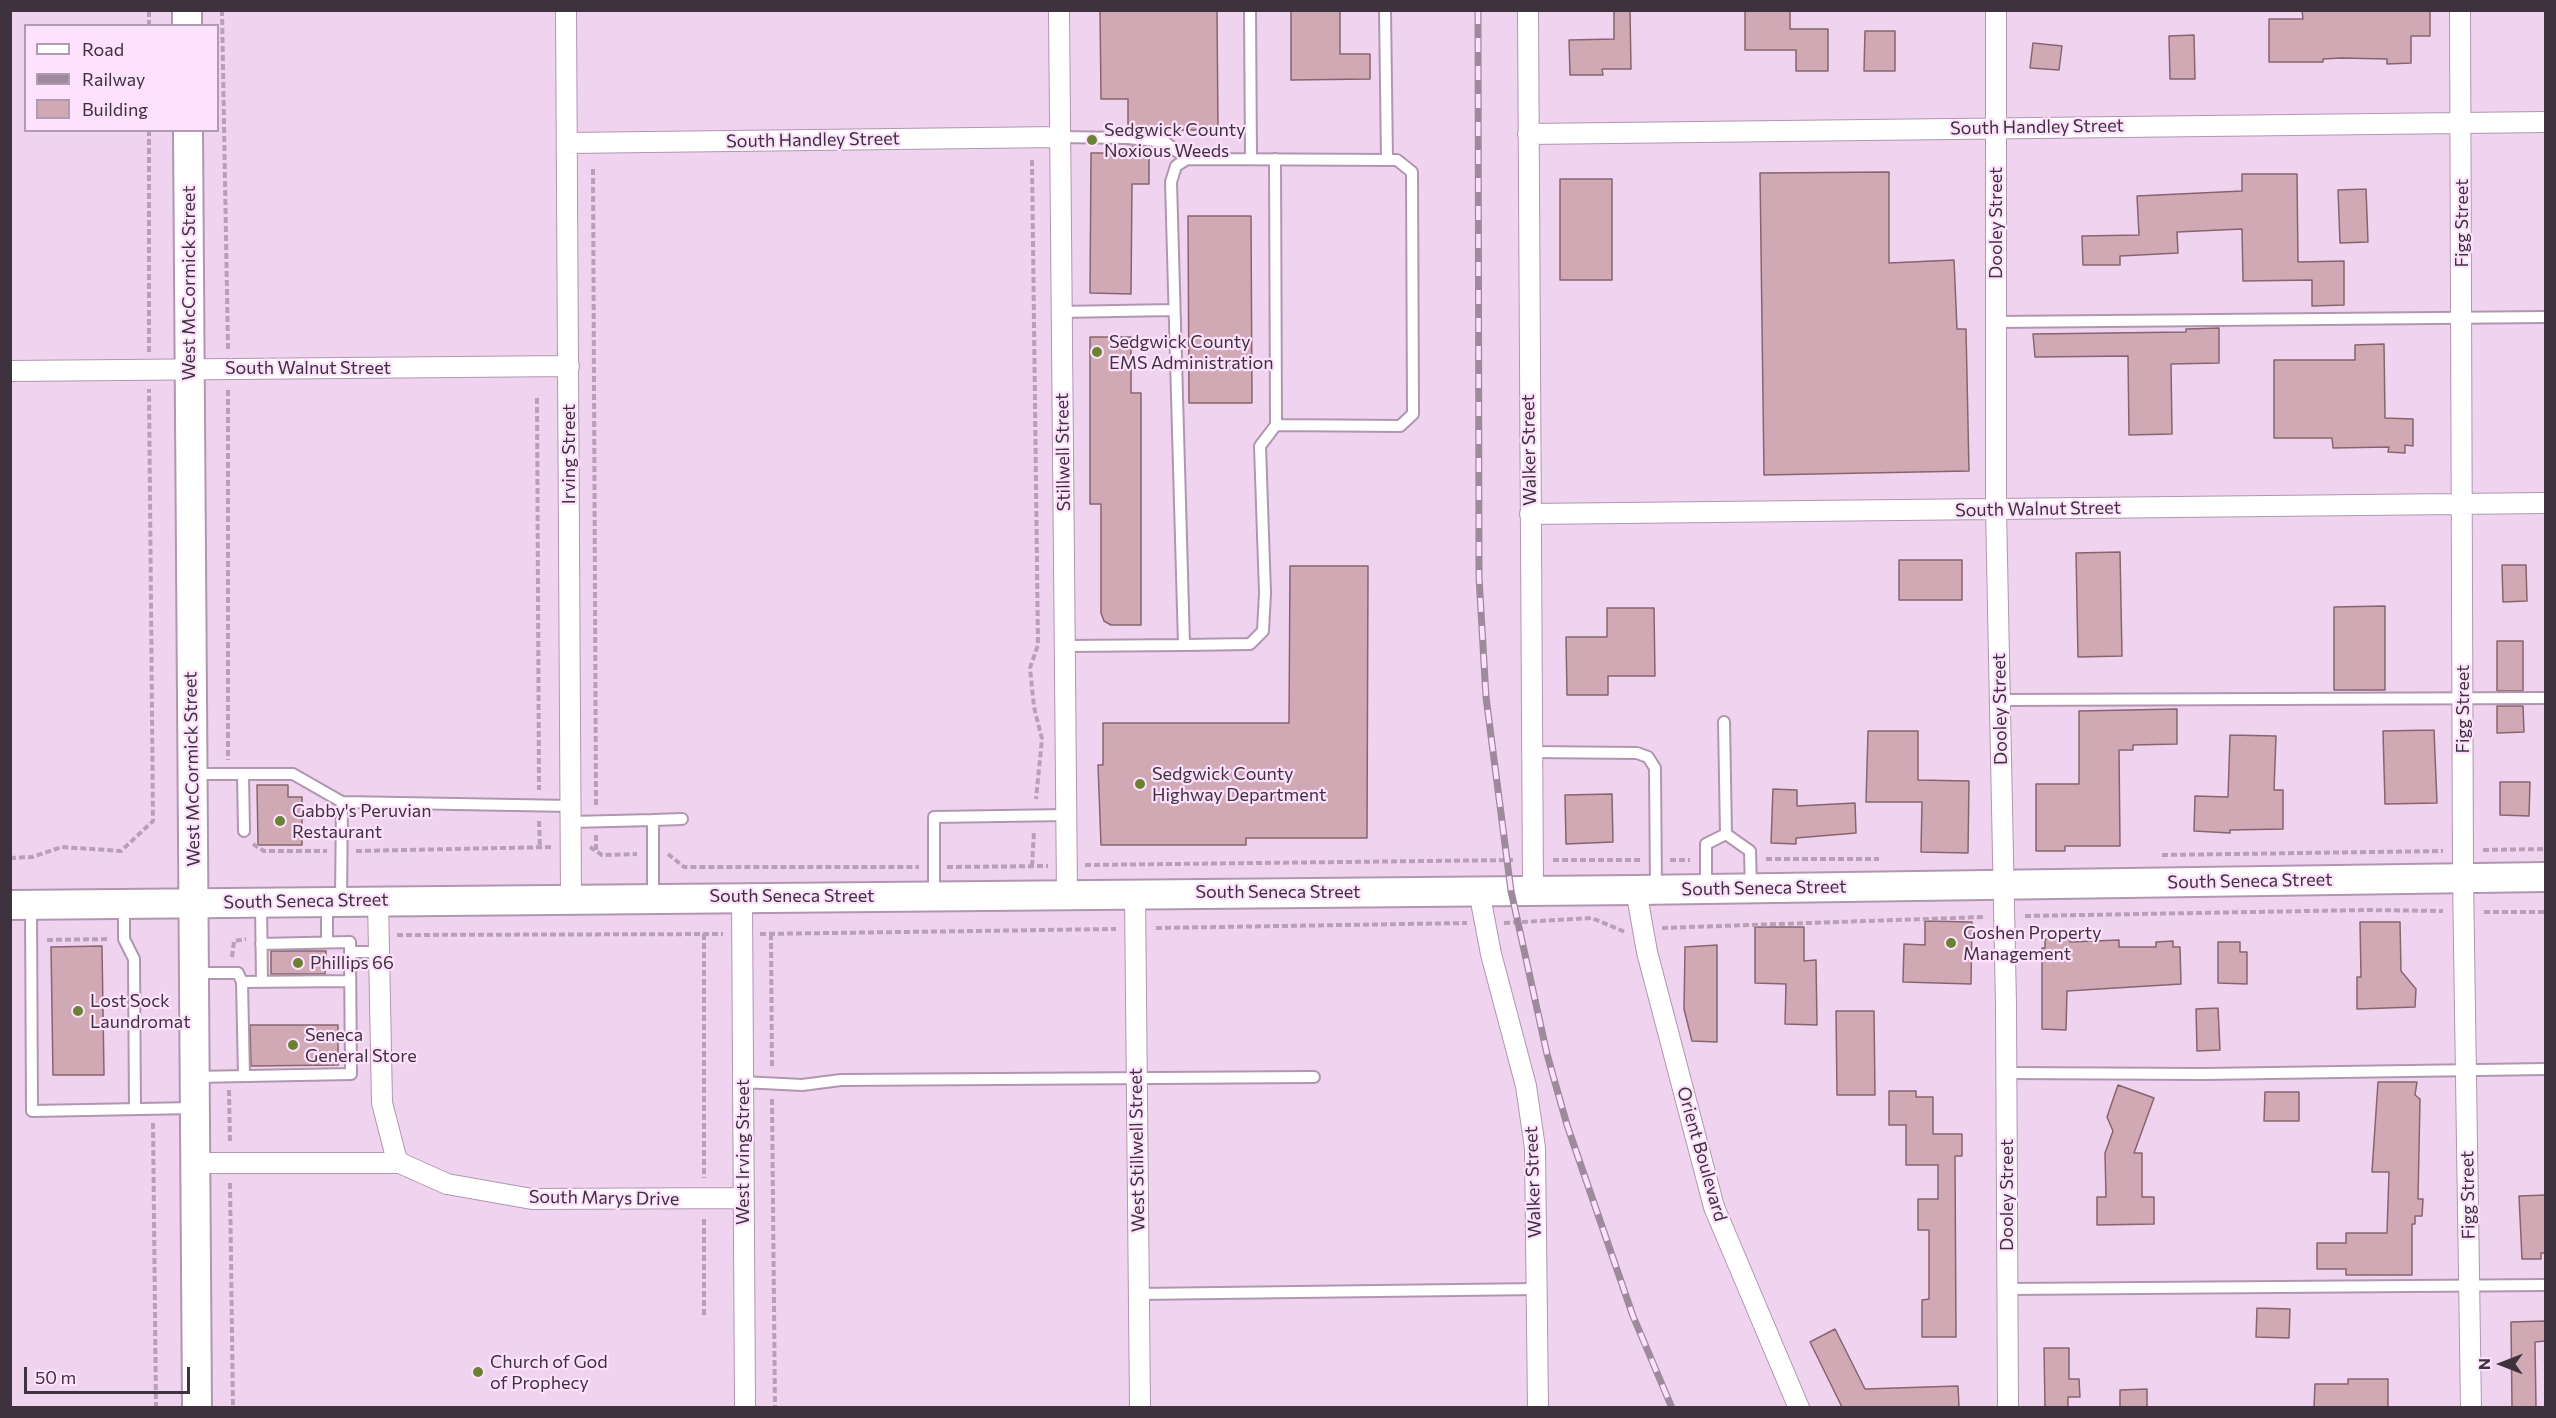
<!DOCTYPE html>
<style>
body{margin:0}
#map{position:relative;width:2556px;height:1418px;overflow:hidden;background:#f0d4ef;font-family:Commissioner,sans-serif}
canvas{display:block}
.frame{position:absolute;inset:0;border:12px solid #3d323d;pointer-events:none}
.legend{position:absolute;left:24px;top:24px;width:195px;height:108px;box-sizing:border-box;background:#fee1fd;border:2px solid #b19bb0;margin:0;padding:8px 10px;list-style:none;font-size:18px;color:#3d323d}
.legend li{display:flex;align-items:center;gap:12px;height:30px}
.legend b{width:30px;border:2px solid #b19bb0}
.north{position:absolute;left:2472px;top:1334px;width:60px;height:60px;-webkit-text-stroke:4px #fee1fd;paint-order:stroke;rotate:270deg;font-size:16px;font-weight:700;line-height:24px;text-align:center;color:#3d323d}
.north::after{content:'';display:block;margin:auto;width:21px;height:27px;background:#3d323d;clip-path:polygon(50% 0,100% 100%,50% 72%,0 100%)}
.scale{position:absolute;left:24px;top:1367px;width:166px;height:27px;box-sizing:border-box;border:3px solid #3d323d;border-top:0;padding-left:8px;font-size:18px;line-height:21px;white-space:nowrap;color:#3d323d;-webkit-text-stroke:4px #fee1fd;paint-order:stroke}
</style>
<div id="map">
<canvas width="2556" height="1418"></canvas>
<div class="frame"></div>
<ul class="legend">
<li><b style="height:8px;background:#fff"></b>Road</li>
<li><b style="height:8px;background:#9e899d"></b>Railway</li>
<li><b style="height:16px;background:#d0a9b4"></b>Building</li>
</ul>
<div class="north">N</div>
<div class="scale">50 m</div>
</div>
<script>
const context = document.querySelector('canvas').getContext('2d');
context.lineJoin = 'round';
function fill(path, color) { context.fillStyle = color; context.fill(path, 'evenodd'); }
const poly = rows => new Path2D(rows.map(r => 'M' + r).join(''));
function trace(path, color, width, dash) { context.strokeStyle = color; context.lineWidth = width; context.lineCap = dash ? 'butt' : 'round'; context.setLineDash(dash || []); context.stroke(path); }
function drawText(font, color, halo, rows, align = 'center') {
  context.font = font + ' Commissioner,sans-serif'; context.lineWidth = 4.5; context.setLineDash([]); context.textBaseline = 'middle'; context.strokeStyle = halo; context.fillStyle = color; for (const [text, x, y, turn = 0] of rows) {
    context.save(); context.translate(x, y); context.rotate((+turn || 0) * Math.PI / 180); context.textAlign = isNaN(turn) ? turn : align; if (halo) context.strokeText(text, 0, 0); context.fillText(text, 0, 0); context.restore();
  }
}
const building = poly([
 [1100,10,1217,10,1218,130,1149,130,1149,133,1128,130,1128,99,1101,99,1100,10],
 [1291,10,1340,10,1340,54,1370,54,1370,79,1291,80,1291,10],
 [1614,10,1630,10,1631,69,1602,69,1603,75,1570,75,1569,40,1614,39,1614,10],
 [1745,10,1790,10,1790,29,1828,29,1828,71,1796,71,1796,50,1745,50,1745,10],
 [2302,10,2430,10,2430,36,2411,36,2411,63,2387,64,2387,59,2341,58,2323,59,2323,62,2269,62,2269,19,2303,19,2302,10],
 [1865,31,1895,31,1895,71,1864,71,1865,31],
 [2194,35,2195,79,2170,79,2169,36,2194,35],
 [2033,43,2062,46,2059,70,2030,68,2033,43],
 [1128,146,1149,148,1149,184,1132,184,1131,294,1090,293,1091,153,1128,153,1128,146],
 [1889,172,1889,263,1954,260,1957,329,1966,329,1969,471,1764,475,1760,173,1889,172],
 [2242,174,2297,174,2298,262,2344,261,2344,305,2312,306,2312,280,2243,281,2242,229,2177,232,2178,253,2120,256,2120,265,2083,265,2082,236,2139,235,2137,196,2242,191,2242,174],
 [1560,179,1612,179,1612,280,1560,280,1560,179],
 [2366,189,2368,242,2340,243,2338,190,2366,189],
 [1188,216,1251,216,1252,403,1189,403,1188,216],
 [2219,328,2219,363,2171,364,2172,434,2129,435,2128,356,2035,357,2033,334,2186,332,2186,329,2219,328],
 [1090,337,1131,337,1131,393,1141,393,1141,625,1111,625,1104,621,1101,613,1101,504,1090,504,1090,337],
 [2384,344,2385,418,2413,419,2413,446,2405,445,2405,453,2388,452,2389,447,2333,448,2332,438,2274,438,2274,360,2355,360,2355,345,2384,344],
 [2120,552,2122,656,2078,657,2076,553,2120,552],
 [1899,560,1962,560,1962,600,1899,600,1899,560],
 [2502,565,2526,565,2527,601,2503,602,2502,565],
 [1290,566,1368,566,1367,838,1246,838,1246,845,1101,845,1098,765,1103,765,1103,723,1289,723,1290,566],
 [2385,606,2385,690,2334,690,2334,607,2385,606],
 [1607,608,1654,608,1655,676,1608,676,1608,695,1567,695,1566,637,1607,637,1607,608],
 [2497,641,2523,641,2523,691,2497,691,2497,641],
 [2497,706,2523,706,2524,732,2497,733,2497,706],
 [2177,709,2177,744,2133,745,2133,750,2119,750,2120,846,2065,846,2065,851,2036,851,2036,784,2079,784,2079,711,2177,709],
 [2434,730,2437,803,2385,804,2383,731,2434,730],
 [1868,731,1918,731,1918,780,1969,781,1968,853,1921,852,1922,802,1866,802,1868,731],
 [2230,735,2276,736,2274,790,2283,790,2283,829,2230,830,2230,833,2194,831,2195,796,2228,797,2230,735],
 [2500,782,2530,782,2529,816,2500,815,2500,782],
 [257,785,288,785,288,797,302,797,302,845,258,845,257,785],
 [1773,789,1797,790,1797,806,1855,803,1856,833,1796,838,1796,844,1771,843,1773,789],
 [1612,794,1613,842,1566,844,1565,795,1612,794],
 [1925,921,1972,922,1971,984,1903,982,1904,944,1925,945,1925,921],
 [2360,922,2400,922,2401,971,2416,989,2415,1007,2357,1009,2357,977,2361,977,2360,922],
 [1755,927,1804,927,1804,961,1816,960,1817,1025,1785,1024,1786,984,1755,983,1755,927],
 [2045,939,2070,939,2070,942,2119,940,2119,947,2156,947,2156,942,2173,941,2173,947,2180,947,2181,984,2067,991,2066,1030,2042,1029,2042,948,2045,948,2045,939],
 [2218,942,2240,942,2240,952,2247,952,2247,984,2218,983,2218,942],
 [1717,945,1717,1042,1692,1041,1684,1009,1685,947,1717,945],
 [102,946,104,1075,53,1075,51,947,102,946],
 [271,951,326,951,325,974,271,974,271,951],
 [2218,1008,2220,1050,2197,1051,2196,1009,2218,1008],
 [1836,1011,1874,1011,1875,1095,1837,1095,1836,1011],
 [250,1025,338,1025,338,1065,251,1066,250,1025],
 [2378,1082,2417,1082,2415,1095,2420,1099,2418,1199,2423,1199,2422,1216,2415,1216,2415,1224,2412,1224,2412,1275,2346,1275,2346,1269,2317,1269,2317,1243,2346,1243,2346,1233,2387,1233,2389,1172,2372,1172,2378,1082],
 [2118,1085,2154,1098,2134,1153,2142,1153,2142,1197,2154,1197,2154,1224,2097,1225,2097,1197,2106,1197,2105,1153,2113,1131,2107,1117,2118,1085],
 [1889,1091,1916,1091,1916,1097,1933,1097,1933,1134,1962,1134,1962,1156,1955,1156,1956,1337,1922,1337,1922,1300,1929,1299,1929,1230,1918,1230,1918,1199,1938,1199,1938,1165,1906,1165,1906,1125,1889,1125,1889,1091],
 [2265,1092,2299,1092,2299,1121,2264,1121,2265,1092],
 [2546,1195,2546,1253,2541,1253,2541,1259,2522,1259,2519,1196,2546,1195],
 [2257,1308,2290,1309,2289,1338,2256,1337,2257,1308],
 [2546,1321,2546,1341,2535,1342,2536,1407,2512,1407,2511,1322,2546,1321],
 [1835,1329,1865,1389,1958,1386,1959,1407,1842,1407,1810,1342,1835,1329],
 [2044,1348,2069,1348,2069,1379,2079,1379,2080,1397,2068,1397,2068,1407,2045,1407,2044,1348],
 [2348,1379,2388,1379,2388,1407,2314,1407,2315,1384,2348,1384,2348,1379],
 [2147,1389,2147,1407,2120,1407,2120,1390,2147,1389]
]);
const path = poly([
 [222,10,228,349],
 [149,26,149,10],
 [1032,160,1038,645,1030,668,1034,707,1042,739,1036,799],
 [593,169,596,807],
 [149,352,149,130],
 [228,390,228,760],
 [537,398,539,790],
 [539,821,540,848],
 [596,835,596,851],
 [253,844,264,851,327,851],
 [590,847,602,855,637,854],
 [2483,850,2546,849],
 [356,851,552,847],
 [668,854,684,867,919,867],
 [2162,855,2443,851],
 [10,858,32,857,62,847,121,851,153,821,149,389],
 [1766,859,1879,859],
 [1553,860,1642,860],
 [1670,860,1690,860],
 [1085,865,1513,860],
 [1032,866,1034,831],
 [947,867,1048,866],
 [2484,912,2546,912],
 [2025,916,2366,910,2443,911],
 [1504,923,1592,918,1625,932],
 [1156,928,1467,923],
 [1662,928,1984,917],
 [704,934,704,1178],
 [760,934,1116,929],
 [771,934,772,1068],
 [397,935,723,934],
 [47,940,109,939],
 [232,957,234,941,246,939],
 [229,1090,230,1143],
 [772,1099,775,1408],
 [153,1123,156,1408],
 [230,1183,233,1408],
 [704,1219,704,1317]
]);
const lane = poly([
 [1250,10,1251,159],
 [1385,10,1387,160],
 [1059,137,1128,138,1165,142,1187,159],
 [1275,159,1276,425],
 [1060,312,1174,310],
 [1996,322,2546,317],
 [1066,646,1184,645,1250,644,1263,631,1265,593,1260,446,1276,425,1400,426,1413,414,1412,172,1397,160,1187,159,1176,166,1171,182,1184,645],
 [2000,700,2546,698],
 [1531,752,1637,753,1648,757,1655,768,1656,889],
 [194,774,293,774,342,802],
 [243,774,244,831],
 [653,820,682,819],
 [571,822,653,820,653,897],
 [1726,834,1750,851,1751,888],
 [1706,888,1706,844,1726,834,1724,722],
 [934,895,934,817,1067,815],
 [341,900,342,802,571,806],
 [327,903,327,942],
 [261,904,262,982],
 [31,905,32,1111,194,1108],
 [124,905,124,939,134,959,135,1109],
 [261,944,350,942,350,952],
 [195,973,238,973,242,982,244,1076],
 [242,982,350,981],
 [2006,1073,2203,1074,2546,1069],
 [195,1077,351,1074,350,952,378,952],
 [742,1082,802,1085,841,1080,1314,1077],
 [2008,1289,2546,1285],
 [1139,1294,1537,1289]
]);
const street = poly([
 [566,10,571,898],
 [1059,10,1067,894],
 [1528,10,1533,890],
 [1996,10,1996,509,2006,1005,2008,1408],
 [2460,10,2463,878,2471,1408],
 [1528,134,2546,122],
 [567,143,1059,137],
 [10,371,569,366],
 [1530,514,2546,503],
 [1636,890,1647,952,1714,1207,1799,1408],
 [1479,891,1491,954,1526,1086,1535,1148,1538,1408],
 [1135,893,1140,1408],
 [742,897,745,1408],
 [378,900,382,1103,396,1157,400,1163,447,1184,532,1199,743,1198],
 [195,1163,400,1163]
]);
const secondary = poly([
 [187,10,187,26],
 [188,130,197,1408],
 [10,905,1636,890,2546,877]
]);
const rail = poly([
 [1478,10,1479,577,1486,697,1511,891,1547,1054,1567,1125,1633,1316,1672,1408]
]);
const markers = [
 [1092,140,6,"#698234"],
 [1097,352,6,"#698234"],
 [1140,784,6,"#698234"],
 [280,821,6,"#698234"],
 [1951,943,6,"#698234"],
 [298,963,6,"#698234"],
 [78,1011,6,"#698234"],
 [293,1045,6,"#698234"],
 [478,1372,6,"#698234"]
];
const streetNames = [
 ["South Handley Street",2037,127,-1],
 ["South Handley Street",813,140,-1],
 ["Dooley Street",1996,223,-90],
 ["Figg Street",2462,223,-90],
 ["West McCormick Street",189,283,-90],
 ["South Walnut Street",308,368],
 ["Walker Street",1529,450,-91],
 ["Stillwell Street",1063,452,-91],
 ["Irving Street",569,454,-90],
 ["South Walnut Street",2038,509,-1],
 ["Dooley Street",2000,709,-91],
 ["Figg Street",2463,709,-90],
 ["West McCormick Street",192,769,-91],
 ["South Seneca Street",2250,881,-1],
 ["South Seneca Street",1764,888,-1],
 ["South Seneca Street",1278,892],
 ["South Seneca Street",792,896],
 ["South Seneca Street",306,901,-1],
 ["West Stillwell Street",1137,1150,-91],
 ["West Irving Street",743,1152,-90],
 ["Orient Boulevard",1702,1154,74],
 ["Walker Street",1533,1182,-92],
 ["Dooley Street",2007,1195,-90],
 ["Figg Street",2468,1195,-91],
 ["South Marys Drive",604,1198,1]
];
const poiNames = [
 ["Sedgwick County",1104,130],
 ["Noxious Weeds",1104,151],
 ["Sedgwick County",1109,342],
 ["EMS Administration",1109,363],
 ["Sedgwick County",1152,774],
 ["Highway Department",1152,795],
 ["Gabby's Peruvian",292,811],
 ["Restaurant",292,832],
 ["Goshen Property",1963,933],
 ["Management",1963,954],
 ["Phillips 66",310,963],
 ["Lost Sock",90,1001],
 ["Laundromat",90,1022],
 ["Seneca",305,1035],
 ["General Store",305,1056],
 ["Church of God",490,1362],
 ["of Prophecy",490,1383]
];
fill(building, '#d0a9b4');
trace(building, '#87646f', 1.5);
trace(lane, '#b196b0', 14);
trace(street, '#b196b0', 22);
trace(secondary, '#b196b0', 32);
trace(path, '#b8a1b7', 4, [6, 3]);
trace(lane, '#fff', 10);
trace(street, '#fff', 20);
trace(secondary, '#fff', 28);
trace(rail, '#9e899d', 7);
trace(rail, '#fee1fd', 4.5, [14]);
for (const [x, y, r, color] of markers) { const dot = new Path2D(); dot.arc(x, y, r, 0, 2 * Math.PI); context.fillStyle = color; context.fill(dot); trace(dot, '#fee1fd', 2); }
drawText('18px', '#3d323d', '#fee1fd', streetNames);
drawText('18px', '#3d323d', '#fee1fd', poiNames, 'left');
</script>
